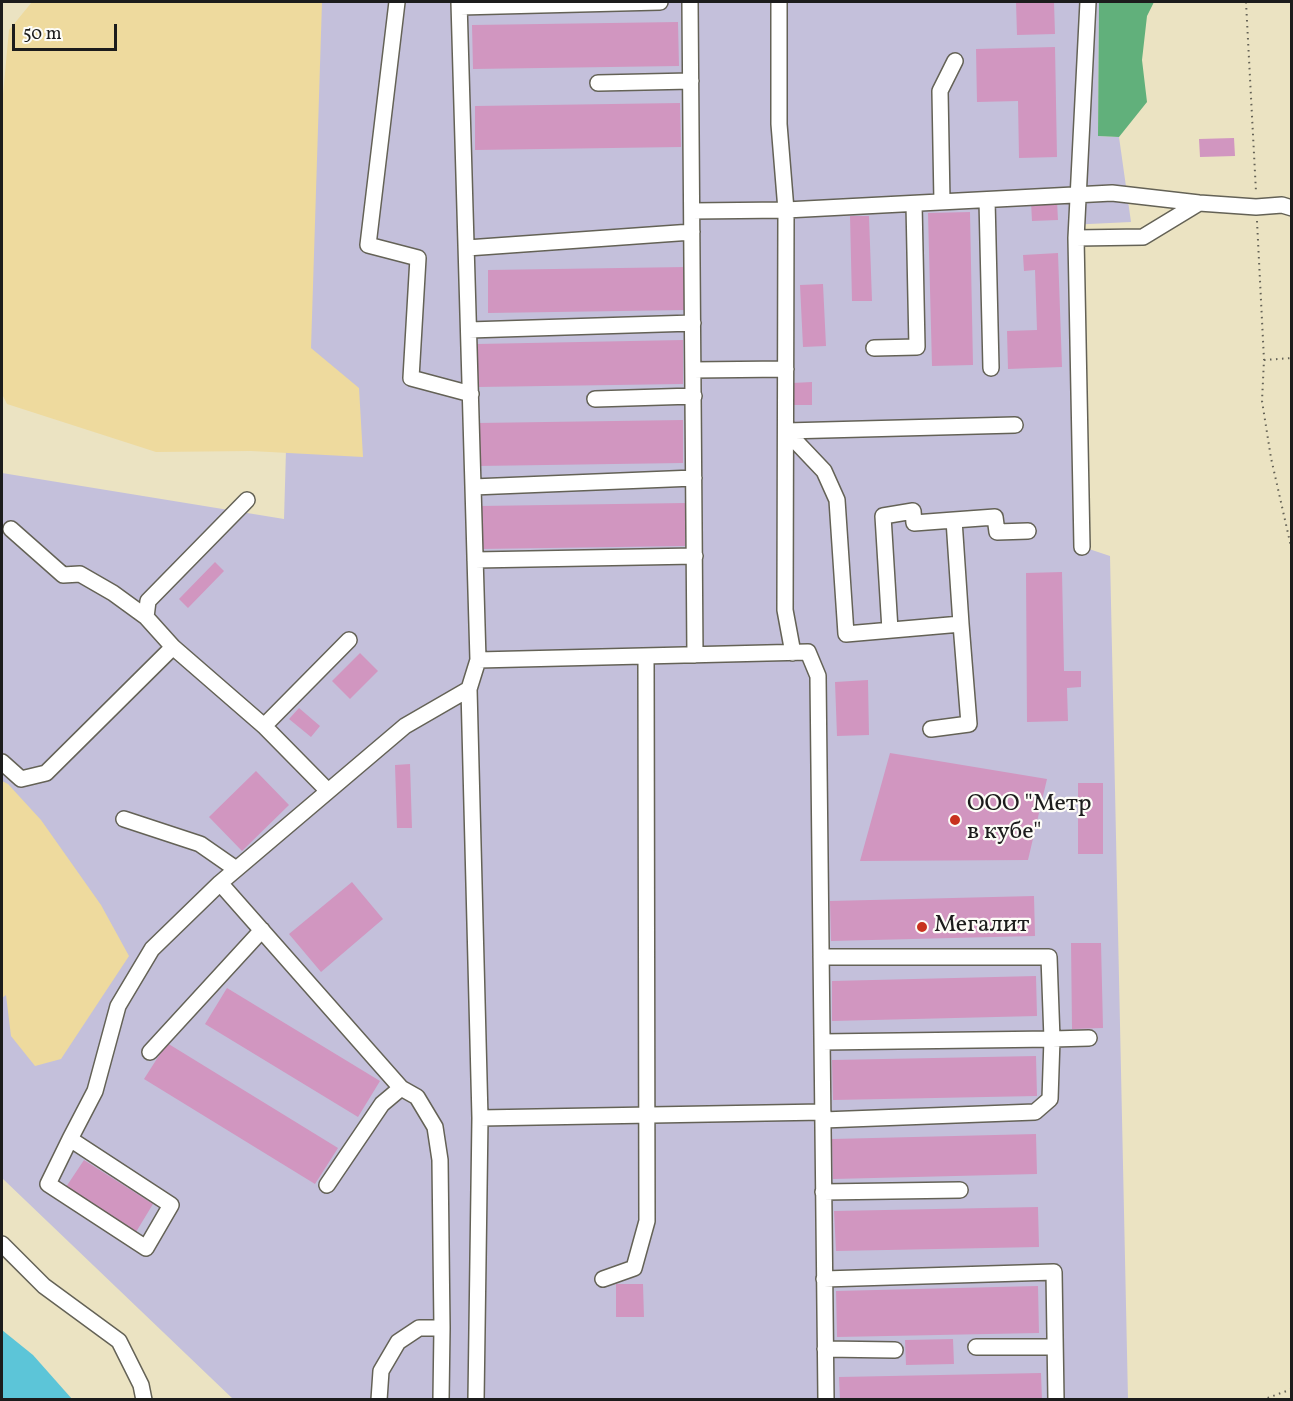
<!DOCTYPE html>
<meta charset="utf-8">
<style>
body{margin:0}
#map{position:relative;width:1293px;height:1401px;overflow:hidden;background:#ebe3c2;font-family:Vollkorn,serif}
canvas{display:block}
.frame{position:absolute;inset:0;border:3px solid #1c1c1c;pointer-events:none}
.scale{position:absolute;left:12px;top:24px;width:105px;height:27px;box-sizing:border-box;border:3px solid #1c1c1c;border-top:0;padding-left:8px;font-size:18px;line-height:21px;white-space:nowrap;color:#1c1c1c;-webkit-text-stroke:4px #fdfcf7;paint-order:stroke}
</style>
<div id="map">
<canvas width="1293" height="1401"></canvas>
<div class="frame"></div>
<div class="scale">50 m</div>
</div>
<script>
const context = document.querySelector('canvas').getContext('2d');
context.lineJoin = 'round';
function fill(path, color) { context.fillStyle = color; context.fill(path, 'evenodd'); }
const poly = rows => new Path2D(rows.map(r => 'M' + r).join(''));
function trace(path, color, width, dash) { context.strokeStyle = color; context.lineWidth = width; context.lineCap = dash ? 'butt' : 'round'; context.setLineDash(dash || []); context.stroke(path); }
function drawText(font, color, halo, rows, align = 'center') {
  context.font = font + ' Vollkorn,serif'; context.lineWidth = 4.5; context.setLineDash([]); context.textBaseline = 'middle'; context.strokeStyle = halo; context.fillStyle = color; for (const [text, x, y, turn = 0] of rows) {
    context.save(); context.translate(x, y); context.rotate((+turn || 0) * Math.PI / 180); context.textAlign = isNaN(turn) ? turn : align; if (halo) context.strokeText(text, 0, 0); context.fillText(text, 0, 0); context.restore();
  }
}
const industrial = poly([
 [299,2,1099,2,1098,136,1119,137,1131,222,1068,225,1077,545,1110,556,1128,1399,233,1399,2,1178,2,473,284,519]
]);
const forest = poly([
 [1099,2,1154,2,1147,16,1142,60,1147,102,1119,137,1098,136]
]);
const sand = poly([
 [32,2,322,2,311,348,359,388,363,457,251,451,156,452,7,404,2,394,2,105,9,30],
 [2,781,8,784,41,820,101,905,129,956,61,1059,35,1066,11,1036,6,995,2,998]
]);
const water = poly([
 [2,1330,33,1355,72,1399,2,1399]
]);
const building = poly([
 [1016,2,1054,2,1055,34,1017,35],
 [678,22,679,66,473,69,472,25],
 [1055,47,1057,157,1019,158,1018,101,977,102,976,49],
 [680,103,681,147,475,150,475,106],
 [1234,138,1235,156,1200,157,1199,139],
 [1057,201,1058,220,1032,221,1031,202],
 [970,212,973,365,932,366,928,213],
 [850,216,869,216,872,301,852,301],
 [1058,253,1062,367,1008,369,1007,331,1037,330,1035,270,1024,271,1023,255],
 [686,267,687,310,488,313,488,270],
 [823,284,826,346,803,347,800,285],
 [683,340,683,384,478,387,477,344],
 [812,382,812,405,793,405,792,383],
 [683,420,683,463,478,466,477,423],
 [685,503,685,546,480,549,479,506],
 [215,562,224,571,188,608,179,599],
 [1062,572,1064,671,1081,671,1081,687,1067,688,1068,721,1027,722,1026,573],
 [360,653,378,671,350,699,332,681],
 [868,680,869,735,837,736,835,682],
 [299,708,320,726,311,737,289,719],
 [890,753,1047,779,1028,860,860,861],
 [410,764,412,828,397,828,395,765],
 [256,771,289,805,242,851,209,817],
 [1078,783,1103,783,1103,854,1078,854],
 [352,882,383,919,321,972,289,934],
 [1034,896,1035,936,831,941,830,901],
 [1071,943,1101,943,1103,1028,1072,1029],
 [1036,976,1037,1016,832,1021,832,981],
 [227,988,380,1081,358,1117,205,1024],
 [167,1043,338,1148,315,1184,144,1079],
 [1036,1056,1037,1096,833,1100,832,1060],
 [1036,1134,1037,1174,833,1179,832,1139],
 [84,1160,153,1204,136,1232,66,1187],
 [1038,1207,1039,1247,836,1251,834,1211],
 [616,1284,643,1284,644,1317,616,1317],
 [1038,1286,1039,1333,837,1337,836,1291],
 [953,1339,954,1364,906,1365,905,1340],
 [1041,1373,1042,1400,840,1400,839,1377]
]);
const path = poly([
 [1246,2,1256,192],
 [1257,221,1264,360,1262,401,1271,458,1292,551],
 [1264,360,1292,358],
 [1262,1400,1292,1389]
]);
const minor = poly([
 [397,2,368,245,418,258,411,378,471,394],
 [459,2,478,660],
 [690,2,695,655],
 [779,2,779,124,786,210,785,610,793,653],
 [460,7,660,2],
 [598,83,691,81],
 [987,200,991,368],
 [942,202,940,91,955,61],
 [692,211,786,210,1112,193,1199,203,1256,207,1282,205,1292,208],
 [1076,238,1088,2],
 [467,248,692,232],
 [469,330,693,323],
 [874,348,917,347,914,204],
 [693,370,786,369],
 [595,399,694,396],
 [786,431,824,471,837,500,846,634,961,624,954,520,995,517,997,532,1028,531],
 [786,431,1015,425],
 [473,487,694,478],
 [11,529,63,575,80,574,113,593,146,617],
 [1082,547,1076,238,1143,237,1199,203],
 [475,560,695,556],
 [890,630,883,516,913,511,914,523,954,520],
 [173,647,146,617,148,601,247,500],
 [469,689,480,1118],
 [264,726,349,640],
 [931,729,969,724,961,624],
 [2,762,21,779,46,773,173,647,264,726,328,791],
 [124,819,200,844,236,869],
 [220,883,405,726,469,689,478,660,808,652,818,676,826,1400],
 [821,957,1049,957,1052,1039,822,1042],
 [150,1052,262,930],
 [823,1120,1035,1112,1050,1099,1052,1039,1089,1038],
 [70,1139,171,1205,146,1248,48,1184,70,1139,95,1091,118,1006,152,949,220,883,401,1088],
 [327,1185,382,1104,401,1088,417,1097,435,1127,440,1160,442,1328],
 [823,1192,960,1190],
 [2,1244,44,1286,119,1341,141,1385,144,1400],
 [603,1279,634,1268,647,1221,646,656],
 [824,1279,1054,1272,1056,1400],
 [976,1347,1055,1347],
 [825,1349,895,1350],
 [379,1400,381,1371,398,1342,419,1328,442,1328,441,1400],
 [476,1400,480,1118,823,1112]
]);
const markers = [
 [955,820,6,"#c8321e"],
 [922,927,6,"#c8321e"]
];
const poiNames = [
 ["ООО \"Метр",967,806],
 ["в кубе\"",967,834],
 ["Мегалит",934,927]
];
fill(industrial, '#c4c0db');
fill(forest, '#61b07b');
fill(sand, '#eeda9e');
fill(water, '#5cc5d8');
fill(building, '#d196c0');
trace(minor, '#646256', 18);
trace(path, '#646256', 2, [1.5, 4.5]);
trace(minor, '#fff', 15);
for (const [x, y, r, color] of markers) { const dot = new Path2D(); dot.arc(x, y, r, 0, 2 * Math.PI); context.fillStyle = color; context.fill(dot); trace(dot, '#fdfcf7', 2); }
drawText('24px', '#1c1c1c', '#fdfcf7', poiNames, 'left');
</script>
